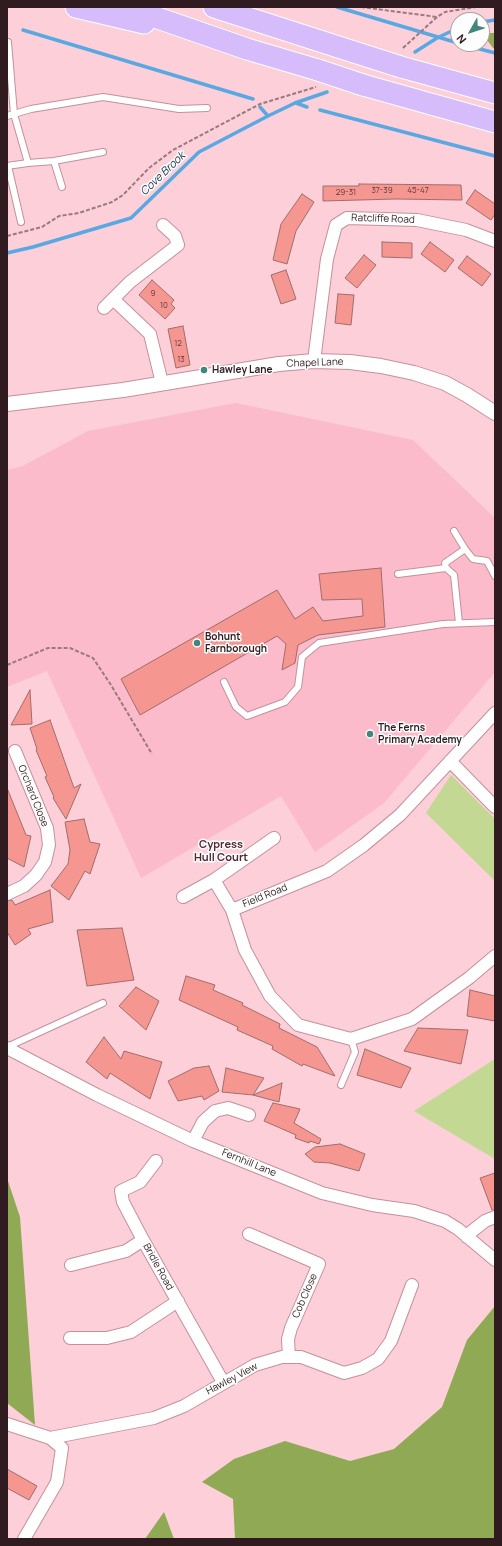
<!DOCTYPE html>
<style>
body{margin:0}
#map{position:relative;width:502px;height:1546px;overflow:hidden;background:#fccfd9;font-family:Manrope,sans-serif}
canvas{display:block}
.frame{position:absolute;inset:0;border:8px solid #2f1b20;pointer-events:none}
.north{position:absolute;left:450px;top:12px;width:40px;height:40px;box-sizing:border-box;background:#fdfdfd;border:1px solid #aba3a5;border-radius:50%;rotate:231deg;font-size:11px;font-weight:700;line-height:16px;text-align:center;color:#2f1b20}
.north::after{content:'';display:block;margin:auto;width:14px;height:18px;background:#42877d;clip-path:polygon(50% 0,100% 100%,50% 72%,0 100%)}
</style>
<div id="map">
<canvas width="502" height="1546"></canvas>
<div class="frame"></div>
<div class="north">N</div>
</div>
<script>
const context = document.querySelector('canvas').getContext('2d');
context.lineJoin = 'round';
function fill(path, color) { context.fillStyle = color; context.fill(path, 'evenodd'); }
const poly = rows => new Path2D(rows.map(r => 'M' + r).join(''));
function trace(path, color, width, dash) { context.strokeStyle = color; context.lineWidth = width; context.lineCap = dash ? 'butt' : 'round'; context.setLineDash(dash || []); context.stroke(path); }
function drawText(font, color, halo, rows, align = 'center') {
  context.font = font + ' Manrope,sans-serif'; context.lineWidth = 3; context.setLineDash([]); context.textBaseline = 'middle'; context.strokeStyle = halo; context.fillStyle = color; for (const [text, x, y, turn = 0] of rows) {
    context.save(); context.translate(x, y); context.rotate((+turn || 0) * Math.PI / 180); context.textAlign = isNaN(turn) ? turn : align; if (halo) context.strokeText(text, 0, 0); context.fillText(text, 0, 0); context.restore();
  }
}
const built = poly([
 [236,403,413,440,495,518,495,672,384,803,315,852,281,796,141,878,47,671,7,687,7,470,23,466,88,431]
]);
const green = poly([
 [451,775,495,819,495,881,426,813],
 [495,1059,495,1159,414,1111]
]);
const forest = poly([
 [482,33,495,33,495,48,493,48],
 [7,1178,20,1217,35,1425,7,1403],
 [495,1306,495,1539,235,1539,233,1499,202,1482,234,1459,285,1441,350,1461,394,1449,442,1407,467,1340],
 [164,1512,174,1539,145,1539]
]);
const stream = poly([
 [337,7,458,43],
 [482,22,495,20],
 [23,30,253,99],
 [461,44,495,53],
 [415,52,437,38,458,28],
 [296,103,307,107],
 [260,107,268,116],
 [320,110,495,156],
 [7,253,33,247,131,218,199,152,268,116,295,103,327,92]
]);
const building = poly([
 [359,184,461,185,462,200,396,199,323,201,323,186,359,186,359,184],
 [475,190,495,204,495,214,491,220,466,203,475,190],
 [302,194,314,202,296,231,287,264,273,260,281,224,302,194],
 [382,242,412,243,412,258,382,257,382,242],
 [430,242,454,260,445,272,421,254,430,242],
 [364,255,376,265,357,288,345,278,364,255],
 [467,256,491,274,482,286,458,268,467,256],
 [286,270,296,299,281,304,271,275,286,270],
 [152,280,174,300,171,304,175,308,165,319,139,295,152,280],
 [338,294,354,295,351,325,335,323,338,294],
 [183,326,190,365,176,368,168,329,183,326],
 [381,568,385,627,318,635,298,645,295,663,282,670,286,644,277,636,140,715,121,679,277,590,295,619,313,607,323,621,363,616,362,599,322,600,319,574,381,568],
 [30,690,32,724,11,725,30,690],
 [50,720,74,788,81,784,66,819,53,798,54,797,45,777,47,776,36,750,37,749,30,728,50,720],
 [7,788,26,835,31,836,24,867,7,858,7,788],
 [84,819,90,842,100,844,90,874,85,871,69,900,51,886,68,864,70,850,65,822,84,819],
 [50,890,53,922,28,929,31,934,15,945,7,932,7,901,12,900,15,905,50,890],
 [122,928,134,980,87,986,77,930,122,928],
 [186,976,215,985,213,990,243,1003,242,1005,280,1024,279,1028,317,1047,335,1076,303,1064,302,1066,272,1049,273,1046,237,1030,238,1027,179,1000,186,976],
 [136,987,159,1001,146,1030,119,1006,136,987],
 [470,990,495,996,495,1021,467,1016,470,990],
 [418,1028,468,1030,461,1064,404,1051,418,1028],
 [104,1037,121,1059,124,1051,162,1062,150,1099,110,1073,107,1079,86,1062,104,1037],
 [365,1049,411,1068,401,1088,357,1075,365,1049],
 [209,1066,219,1091,204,1100,202,1096,178,1101,168,1081,194,1068,209,1066],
 [226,1068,264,1078,253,1095,222,1092,226,1068],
 [282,1083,279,1102,253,1095,282,1083],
 [273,1103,300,1109,294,1123,321,1139,319,1144,310,1141,309,1143,295,1138,296,1135,264,1121,273,1103],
 [340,1144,365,1154,359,1171,330,1163,314,1162,305,1154,315,1147,340,1144],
 [495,1173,495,1210,492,1210,480,1178,495,1173],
 [7,1469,37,1486,29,1500,7,1488,7,1469]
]);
const path = poly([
 [361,7,437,17],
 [403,48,437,17,445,12,476,7],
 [7,236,42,227,59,216,79,213,112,202,123,195,149,168,173,150,260,104,316,87],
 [7,665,48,648,70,648,93,658,111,685,152,754]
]);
const service = poly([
 [7,116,31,109,103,97,179,109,207,108],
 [54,161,62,187],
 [28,163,54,161,103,152],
 [7,166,28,163,14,114,8,42],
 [8,166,21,222],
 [454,531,465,549],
 [446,568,445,563,465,549,473,559,487,561,495,576],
 [398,574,446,568,454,575,459,623],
 [224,682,236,707,247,716,285,702,298,687,302,657,319,643,443,624,495,622],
 [7,1047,103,1003],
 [341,1085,355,1052,351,1039]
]);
const minor = poly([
 [104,308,113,299],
 [314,361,327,259,336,225,347,218,417,220,466,230,495,241],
 [162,383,150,334,113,299,130,282,178,245,175,236,163,225],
 [495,713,400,815,364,845,327,871,232,910,245,950,270,996,298,1025,351,1039,412,1019,469,978,495,956],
 [450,761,495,807],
 [214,880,232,910],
 [7,894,24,886,36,875,45,862,49,845,47,828,15,751],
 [183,897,214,880,274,838],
 [7,1048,97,1095,193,1141,322,1193,372,1205,414,1211,445,1221,458,1229,495,1260],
 [193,1141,203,1122,215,1111,228,1108,249,1115],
 [156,1161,140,1182,121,1191,123,1202,143,1240,223,1382],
 [249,1234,319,1264,291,1328,288,1339,289,1357],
 [467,1237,471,1232,485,1221,495,1217],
 [71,1265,126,1251,143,1240],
 [70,1338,107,1338,131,1332,178,1301],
 [7,1424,50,1438,154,1418,184,1406,255,1365,282,1357,301,1357,344,1373,362,1368,378,1359,391,1341,412,1285],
 [24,1539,57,1482,62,1448,50,1438]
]);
const tertiary = poly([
 [7,404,123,390,279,364,314,361,350,362,381,366,414,373,445,383,467,395,495,413]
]);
const motorway = poly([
 [76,7,144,23],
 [126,7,247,49,318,70],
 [214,7,354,52],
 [401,67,495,93],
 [363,85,495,122]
]);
const motorwayBridge = poly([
 [354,52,401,67],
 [318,70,363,85]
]);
const markers = [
 [204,370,4,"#42877d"],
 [197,643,4,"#42877d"],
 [370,734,4,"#42877d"]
];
const numberNames = [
 ["37-39",382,191],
 ["45-47",418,191],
 ["29-31",346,193],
 ["9",153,294],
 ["10",164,306],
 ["12",178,344],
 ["13",181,360]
];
const streetNames = [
 ["Ratcliffe Road",383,219,2],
 ["Chapel Lane",315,363,-2],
 ["Orchard Close",33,796,68],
 ["Field Road",265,896,-22],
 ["Fernhill Lane",249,1163,22],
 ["Bridle Road",158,1267,61],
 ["Cob Close",305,1296,-66],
 ["Hawley View",232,1379,-28]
];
const poiNames = [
 ["Hawley Lane",212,370],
 ["Bohunt",205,637],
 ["Farnborough",205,649],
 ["The Ferns",378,728],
 ["Primary Academy",378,740]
];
const waterNames = [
 ["Cove Brook",163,174,-44]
];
const neighbourhoodNames = [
 ["Cypress",221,845],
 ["Hull Court",221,858]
];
fill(built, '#fbbbcb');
fill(green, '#c2d893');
fill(forest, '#90a954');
trace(stream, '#5aa8e2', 3.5);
fill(building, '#f59691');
trace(building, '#a16d6a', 1);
trace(service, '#c5909d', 8);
trace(minor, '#c5909d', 14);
trace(tertiary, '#c5909d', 16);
trace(motorway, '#fff', 23);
trace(path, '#9a7981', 2, [4, 2]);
trace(service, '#fff', 6);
trace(minor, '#fff', 12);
trace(tertiary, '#fff', 14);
trace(motorway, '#d6bcfb', 21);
trace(motorwayBridge, '#fff', 23, []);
trace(motorwayBridge, '#d6bcfb', 21);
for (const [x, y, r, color] of markers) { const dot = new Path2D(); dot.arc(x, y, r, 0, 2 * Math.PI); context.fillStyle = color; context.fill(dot); trace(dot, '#fdfdfd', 1.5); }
drawText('8px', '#603a3c', null, numberNames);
drawText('10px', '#2f1b20', '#fdfdfd', streetNames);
drawText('bold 10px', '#2f1b20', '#fdfdfd', poiNames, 'left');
drawText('italic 11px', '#163850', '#fdfdfd', waterNames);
drawText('bold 11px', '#522734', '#fdfdfd', neighbourhoodNames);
</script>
